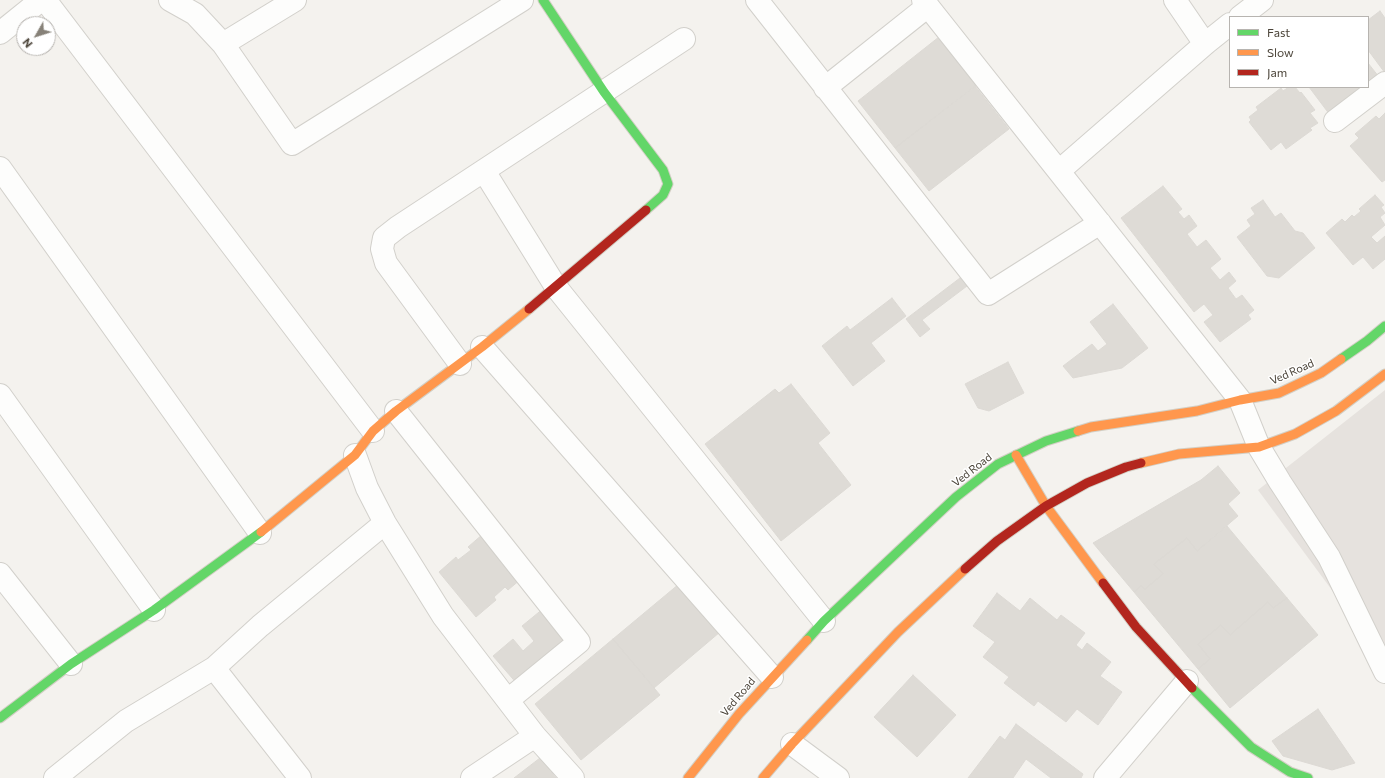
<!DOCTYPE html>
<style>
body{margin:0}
#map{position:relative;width:1385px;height:778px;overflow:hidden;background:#f4f2ee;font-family:Commissioner,sans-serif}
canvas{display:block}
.legend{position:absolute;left:1229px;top:16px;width:140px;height:72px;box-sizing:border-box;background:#fff;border:1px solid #b7b4b0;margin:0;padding:5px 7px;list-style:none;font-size:12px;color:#4b4439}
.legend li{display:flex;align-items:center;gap:8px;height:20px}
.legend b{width:20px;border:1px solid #b7b4b0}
.north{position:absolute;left:16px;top:16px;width:40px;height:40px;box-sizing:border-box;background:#fff;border:1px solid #b7b4b0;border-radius:50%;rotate:231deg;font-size:11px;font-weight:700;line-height:16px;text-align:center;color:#4b4439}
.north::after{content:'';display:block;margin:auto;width:14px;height:18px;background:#868178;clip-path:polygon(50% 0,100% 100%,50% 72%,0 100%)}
</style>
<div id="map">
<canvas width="1385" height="778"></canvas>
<ul class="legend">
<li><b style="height:5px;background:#63d668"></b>Fast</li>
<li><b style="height:5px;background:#ff974d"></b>Slow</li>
<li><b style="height:5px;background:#b3261e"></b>Jam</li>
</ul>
<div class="north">N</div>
</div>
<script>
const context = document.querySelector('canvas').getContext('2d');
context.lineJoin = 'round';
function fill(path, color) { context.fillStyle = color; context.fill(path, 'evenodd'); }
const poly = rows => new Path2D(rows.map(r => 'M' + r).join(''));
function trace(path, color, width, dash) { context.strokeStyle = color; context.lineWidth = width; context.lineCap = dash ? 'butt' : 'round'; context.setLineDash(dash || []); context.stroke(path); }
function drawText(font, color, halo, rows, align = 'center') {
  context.font = font + ' Commissioner,sans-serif'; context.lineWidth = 3; context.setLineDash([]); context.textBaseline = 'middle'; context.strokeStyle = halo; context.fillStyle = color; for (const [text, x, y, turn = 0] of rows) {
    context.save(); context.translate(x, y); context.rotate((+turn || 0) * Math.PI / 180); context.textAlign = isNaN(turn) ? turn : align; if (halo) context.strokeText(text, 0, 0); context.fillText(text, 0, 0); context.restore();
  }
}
const industrial = poly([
 [1385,390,1385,662,1258,490]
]);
const building = poly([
 [1380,11,1385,18,1385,73,1368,50,1368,20,1380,11],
 [944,33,982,81,895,148,858,101,944,33],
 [1368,63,1379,77,1368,86,1368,63],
 [975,86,1009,129,929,191,895,148,975,86],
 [1289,87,1295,87,1300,93,1301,92,1315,110,1310,113,1318,123,1310,128,1312,130,1286,149,1281,142,1271,150,1249,122,1251,120,1249,117,1258,110,1256,107,1281,88,1283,91,1289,87],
 [1309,87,1366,87,1330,115,1309,87],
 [1385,113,1385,180,1382,182,1350,146,1359,138,1355,134,1376,116,1379,119,1385,113],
 [1163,186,1182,209,1178,212,1184,219,1189,215,1197,226,1187,234,1197,247,1206,240,1221,259,1210,268,1220,280,1229,272,1236,281,1228,288,1236,299,1242,295,1254,310,1248,315,1251,319,1220,342,1204,322,1213,315,1204,304,1194,312,1121,218,1163,186],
 [1375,195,1384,205,1381,207,1385,213,1380,217,1385,225,1371,237,1377,243,1385,236,1385,259,1373,269,1363,257,1353,265,1326,233,1342,219,1345,222,1352,215,1354,217,1361,211,1359,209,1375,195],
 [1263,200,1275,217,1281,213,1295,231,1303,233,1315,248,1279,278,1267,276,1237,237,1251,226,1247,220,1255,214,1251,208,1263,200],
 [960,278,967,286,922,320,930,329,920,337,906,319,960,278],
 [892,298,906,316,871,343,885,361,853,386,822,346,847,326,850,330,892,298],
 [1113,304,1148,348,1122,368,1073,378,1063,366,1092,344,1098,351,1107,344,1090,322,1113,304],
 [1008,362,1024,393,989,411,978,408,965,384,1008,362],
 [791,384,830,433,818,443,851,485,781,541,705,444,775,389,779,393,791,384],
 [1218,466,1240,493,1228,504,1238,516,1197,551,1187,538,1154,564,1163,574,1145,589,1141,586,1134,592,1093,543,1201,480,1218,466],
 [1227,526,1287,598,1273,608,1268,602,1230,635,1221,625,1198,644,1210,659,1198,669,1134,592,1141,586,1145,589,1163,574,1154,564,1187,538,1197,551,1227,526],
 [483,534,521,579,508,590,505,587,494,597,496,600,476,617,439,572,456,557,458,560,471,550,468,547,483,534],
 [679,584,720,632,654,688,613,639,679,584],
 [997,593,1020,611,1030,598,1057,620,1061,615,1085,633,1076,645,1082,650,1087,643,1111,662,1100,676,1122,692,1098,725,1077,709,1066,722,1038,701,1034,706,1004,683,1009,677,983,657,995,642,973,626,997,593],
 [1287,598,1318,635,1230,708,1198,669,1210,659,1198,644,1221,625,1230,635,1268,602,1273,608,1287,598],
 [544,608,571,640,519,686,493,656,513,639,523,651,534,641,522,626,544,608],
 [613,639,660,695,581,760,535,704,613,639],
 [913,675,956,715,917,757,874,717,913,675],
 [1318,709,1355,763,1332,770,1283,756,1272,741,1318,709],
 [1016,724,1083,774,1081,778,1051,778,1026,759,1013,778,968,778,1000,736,1005,740,1016,724],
 [540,758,556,778,514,778,540,758]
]);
const street = poly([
 [48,0,49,5,373,431],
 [170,0,195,14,223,44,292,144,522,0],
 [757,0,988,294,1100,223],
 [923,0,1240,400,1259,447,1280,482,1329,557,1385,672],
 [1175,0,1205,44],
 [1240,17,1262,0],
 [0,33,41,0],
 [223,44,295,0],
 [825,88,928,6],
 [1335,121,1385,83],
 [0,168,260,533],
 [484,171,556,287,824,621],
 [1059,171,1205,44,1230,24],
 [482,347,772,677],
 [460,364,386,263,382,249,384,238,398,227,684,39],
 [0,395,154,610],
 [396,411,579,642,508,700],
 [355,455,367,488,385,523,443,616,535,736,573,778],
 [0,574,71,664],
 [214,668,300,778],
 [792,744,838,778],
 [55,778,126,721,214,668,260,626,385,523],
 [472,778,535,736],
 [1105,778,1187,681]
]);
const fast = poly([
 [543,0,604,92,663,170,668,184,663,195,646,210],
 [1341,359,1367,341,1385,326],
 [807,640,824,621,956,497,998,464,1046,441,1078,431],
 [1192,688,1251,747,1290,772,1308,778],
 [0,718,71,664,154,610,261,532]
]);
const slow = poly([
 [1078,431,1091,427,1197,411,1240,400,1279,393,1321,373,1341,359],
 [1016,455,1046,506,1103,583],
 [1141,463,1179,454,1259,447,1295,434,1336,411,1385,374],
 [261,532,355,455,373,431,396,411,482,347,529,309],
 [688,778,739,714,807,640],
 [763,778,792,744,898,632,965,569]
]);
const jam = poly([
 [529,309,646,210],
 [965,569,997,541,1046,506,1087,483,1126,467,1141,463],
 [1103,583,1136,627,1192,688]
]);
const streetNames = [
 ["Ved Road",1292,372,-24],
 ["Ved Road",972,470,-38],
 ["Ved Road",738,697,-50]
];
fill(industrial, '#e6e2de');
fill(building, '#dedbd6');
trace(building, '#dcd9d4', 1);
trace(street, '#d2d0cb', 24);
trace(fast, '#d3cfc5', 11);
trace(slow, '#d3cfc5', 11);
trace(jam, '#d3cfc5', 11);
trace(street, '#fdfdfc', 22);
trace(fast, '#63d668', 9);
trace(slow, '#ff974d', 9);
trace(jam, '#b3261e', 9);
drawText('11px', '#4b4439', '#fff', streetNames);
</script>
